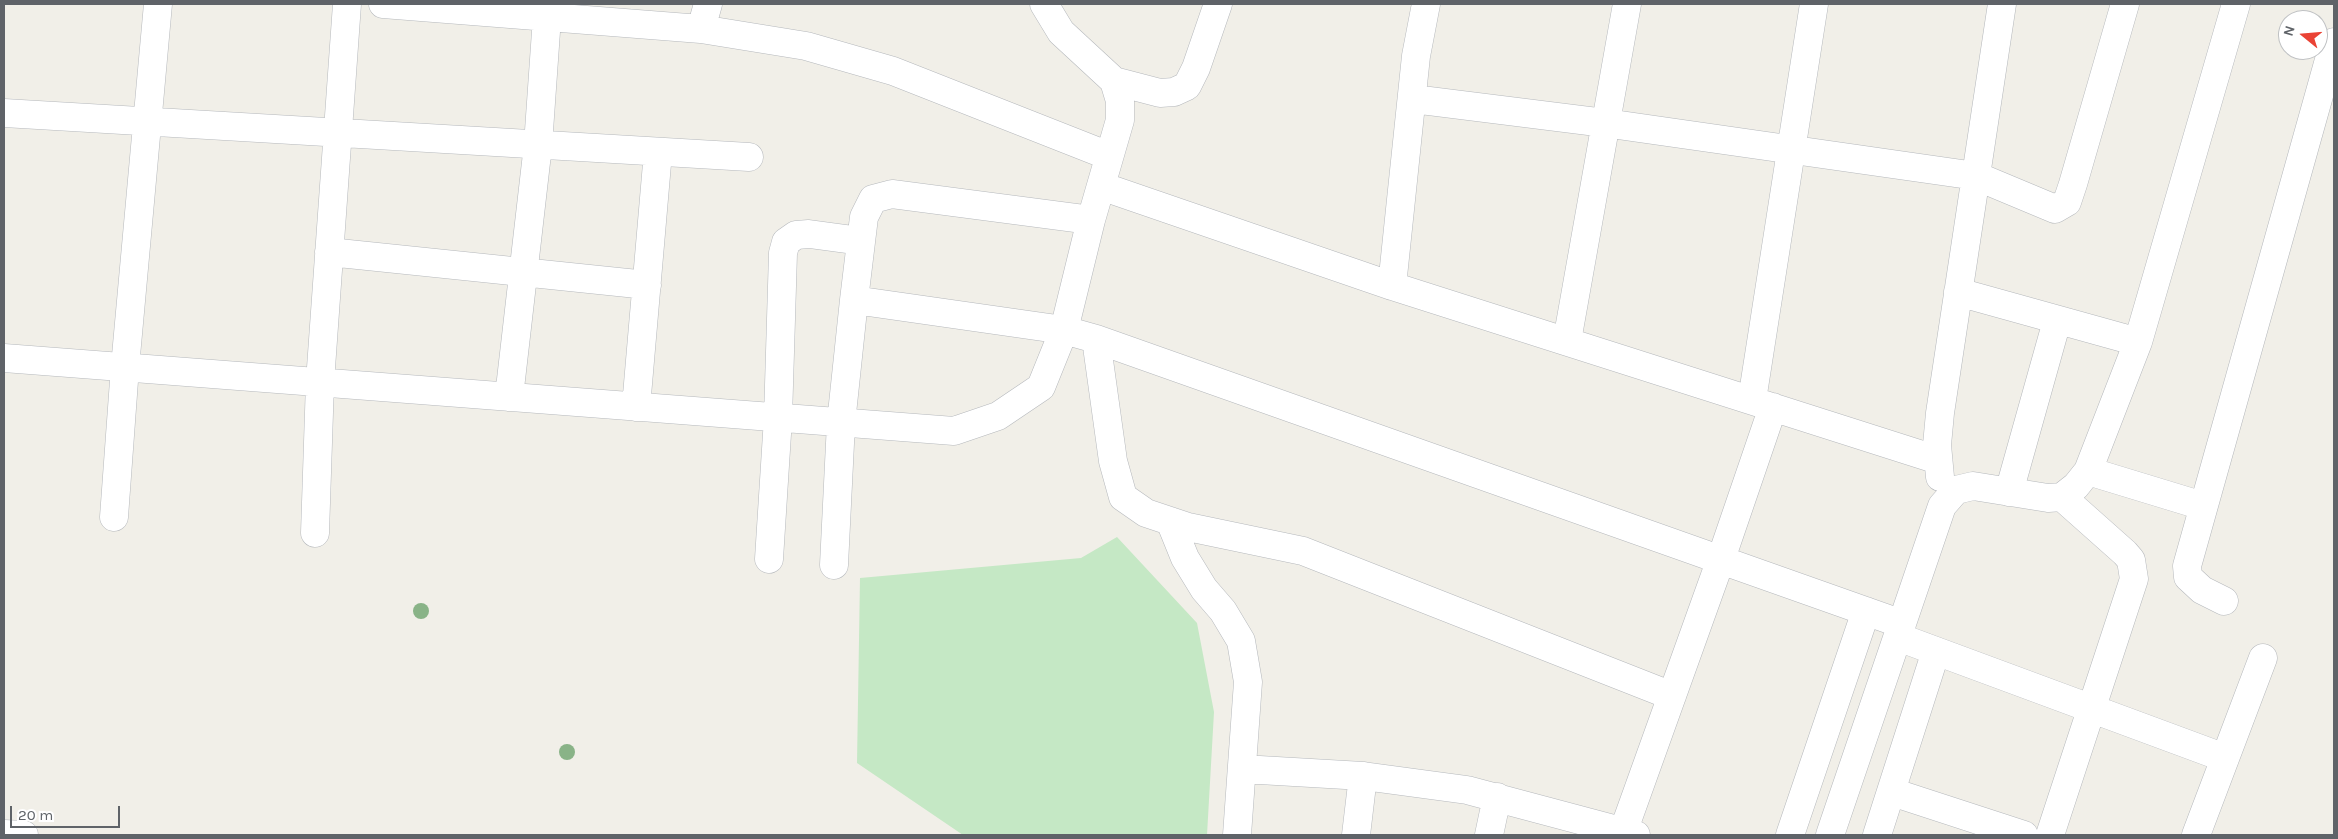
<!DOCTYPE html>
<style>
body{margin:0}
#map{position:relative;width:2338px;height:839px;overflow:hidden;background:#f1efe8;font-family:Karla,sans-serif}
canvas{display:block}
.frame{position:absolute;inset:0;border:5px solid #5f6368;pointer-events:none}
.north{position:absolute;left:2278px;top:10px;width:50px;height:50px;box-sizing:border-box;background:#fff;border:1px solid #bfc1c3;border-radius:50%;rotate:287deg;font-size:14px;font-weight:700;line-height:20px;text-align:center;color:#5f6368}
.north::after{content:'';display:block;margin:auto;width:18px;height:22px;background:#ea4335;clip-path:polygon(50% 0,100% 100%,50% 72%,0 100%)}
.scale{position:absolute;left:10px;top:806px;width:110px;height:22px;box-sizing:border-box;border:2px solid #5f6368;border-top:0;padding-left:6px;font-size:15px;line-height:18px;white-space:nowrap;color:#5f6368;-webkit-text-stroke:4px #fff;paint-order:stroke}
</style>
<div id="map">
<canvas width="2338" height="839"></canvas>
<div class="frame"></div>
<div class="north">N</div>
<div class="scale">20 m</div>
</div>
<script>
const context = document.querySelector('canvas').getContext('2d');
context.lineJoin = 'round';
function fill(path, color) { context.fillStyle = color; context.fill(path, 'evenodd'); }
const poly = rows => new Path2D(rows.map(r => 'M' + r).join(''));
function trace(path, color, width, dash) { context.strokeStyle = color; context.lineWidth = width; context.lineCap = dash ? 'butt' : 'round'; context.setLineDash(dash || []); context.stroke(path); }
const green = poly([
 [1117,537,1197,623,1214,712,1207,835,963,835,857,763,860,578,1081,558]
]);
const minor = poly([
 [383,4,701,29,806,46,893,71,1109,156],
 [701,29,708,4],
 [1114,81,1160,93,1174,92,1187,86,1196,68,1218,4],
 [1413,99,1605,123,1976,176,2055,209,2067,202,2073,184,2125,4],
 [4,113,749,157],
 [1101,186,1392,286,1938,460],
 [329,252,647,285],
 [1392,286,1416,56,1426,4],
 [1958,292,2138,342],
 [854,300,1064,330,1096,339,1902,624],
 [1096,339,1113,461,1123,497,1146,513,1188,527,1303,551,1672,696],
 [1567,341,1627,4],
 [4,358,954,431,998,416,1041,387,1064,330,1091,220,1120,120,1120,101,1114,81,1061,32,1044,4],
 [509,397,538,145,547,17],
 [1752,400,1814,4],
 [636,407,658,152],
 [2088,471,2203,506],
 [1940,477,1937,445,1940,413,2002,4],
 [2009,492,2057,321],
 [114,517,125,367,158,4],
 [1170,521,1185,558,1204,589,1223,611,1241,641,1248,682,1237,835],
 [315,533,320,382,347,4],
 [769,559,778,418,783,253,786,242,796,235,809,234,861,241],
 [834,565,841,423,854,300,864,217,873,199,892,194,1091,220],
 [2224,601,2202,590,2188,577,2187,566,2334,42],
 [1898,637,2225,758],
 [1242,769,1363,776,1467,790,1636,835],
 [1892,792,2024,835],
 [4,834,24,835],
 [1356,835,1363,776],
 [1489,835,1497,797],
 [1622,835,1721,559,1773,407],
 [1790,835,1866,611],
 [1830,835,1942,506,1956,490,1973,486,2048,498,2062,497,2076,486,2088,471,2138,342,2236,4],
 [1877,835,1936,651],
 [2050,835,2134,579,2131,560,2125,553,2062,497],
 [2196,835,2263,658]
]);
const trees = [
 [421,611],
 [567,752]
];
fill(green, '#c5e8c5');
trace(minor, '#b5b8bc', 29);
trace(minor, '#fff', 28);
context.fillStyle = '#89b387';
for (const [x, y] of trees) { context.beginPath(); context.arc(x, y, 8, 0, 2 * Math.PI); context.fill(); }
</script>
